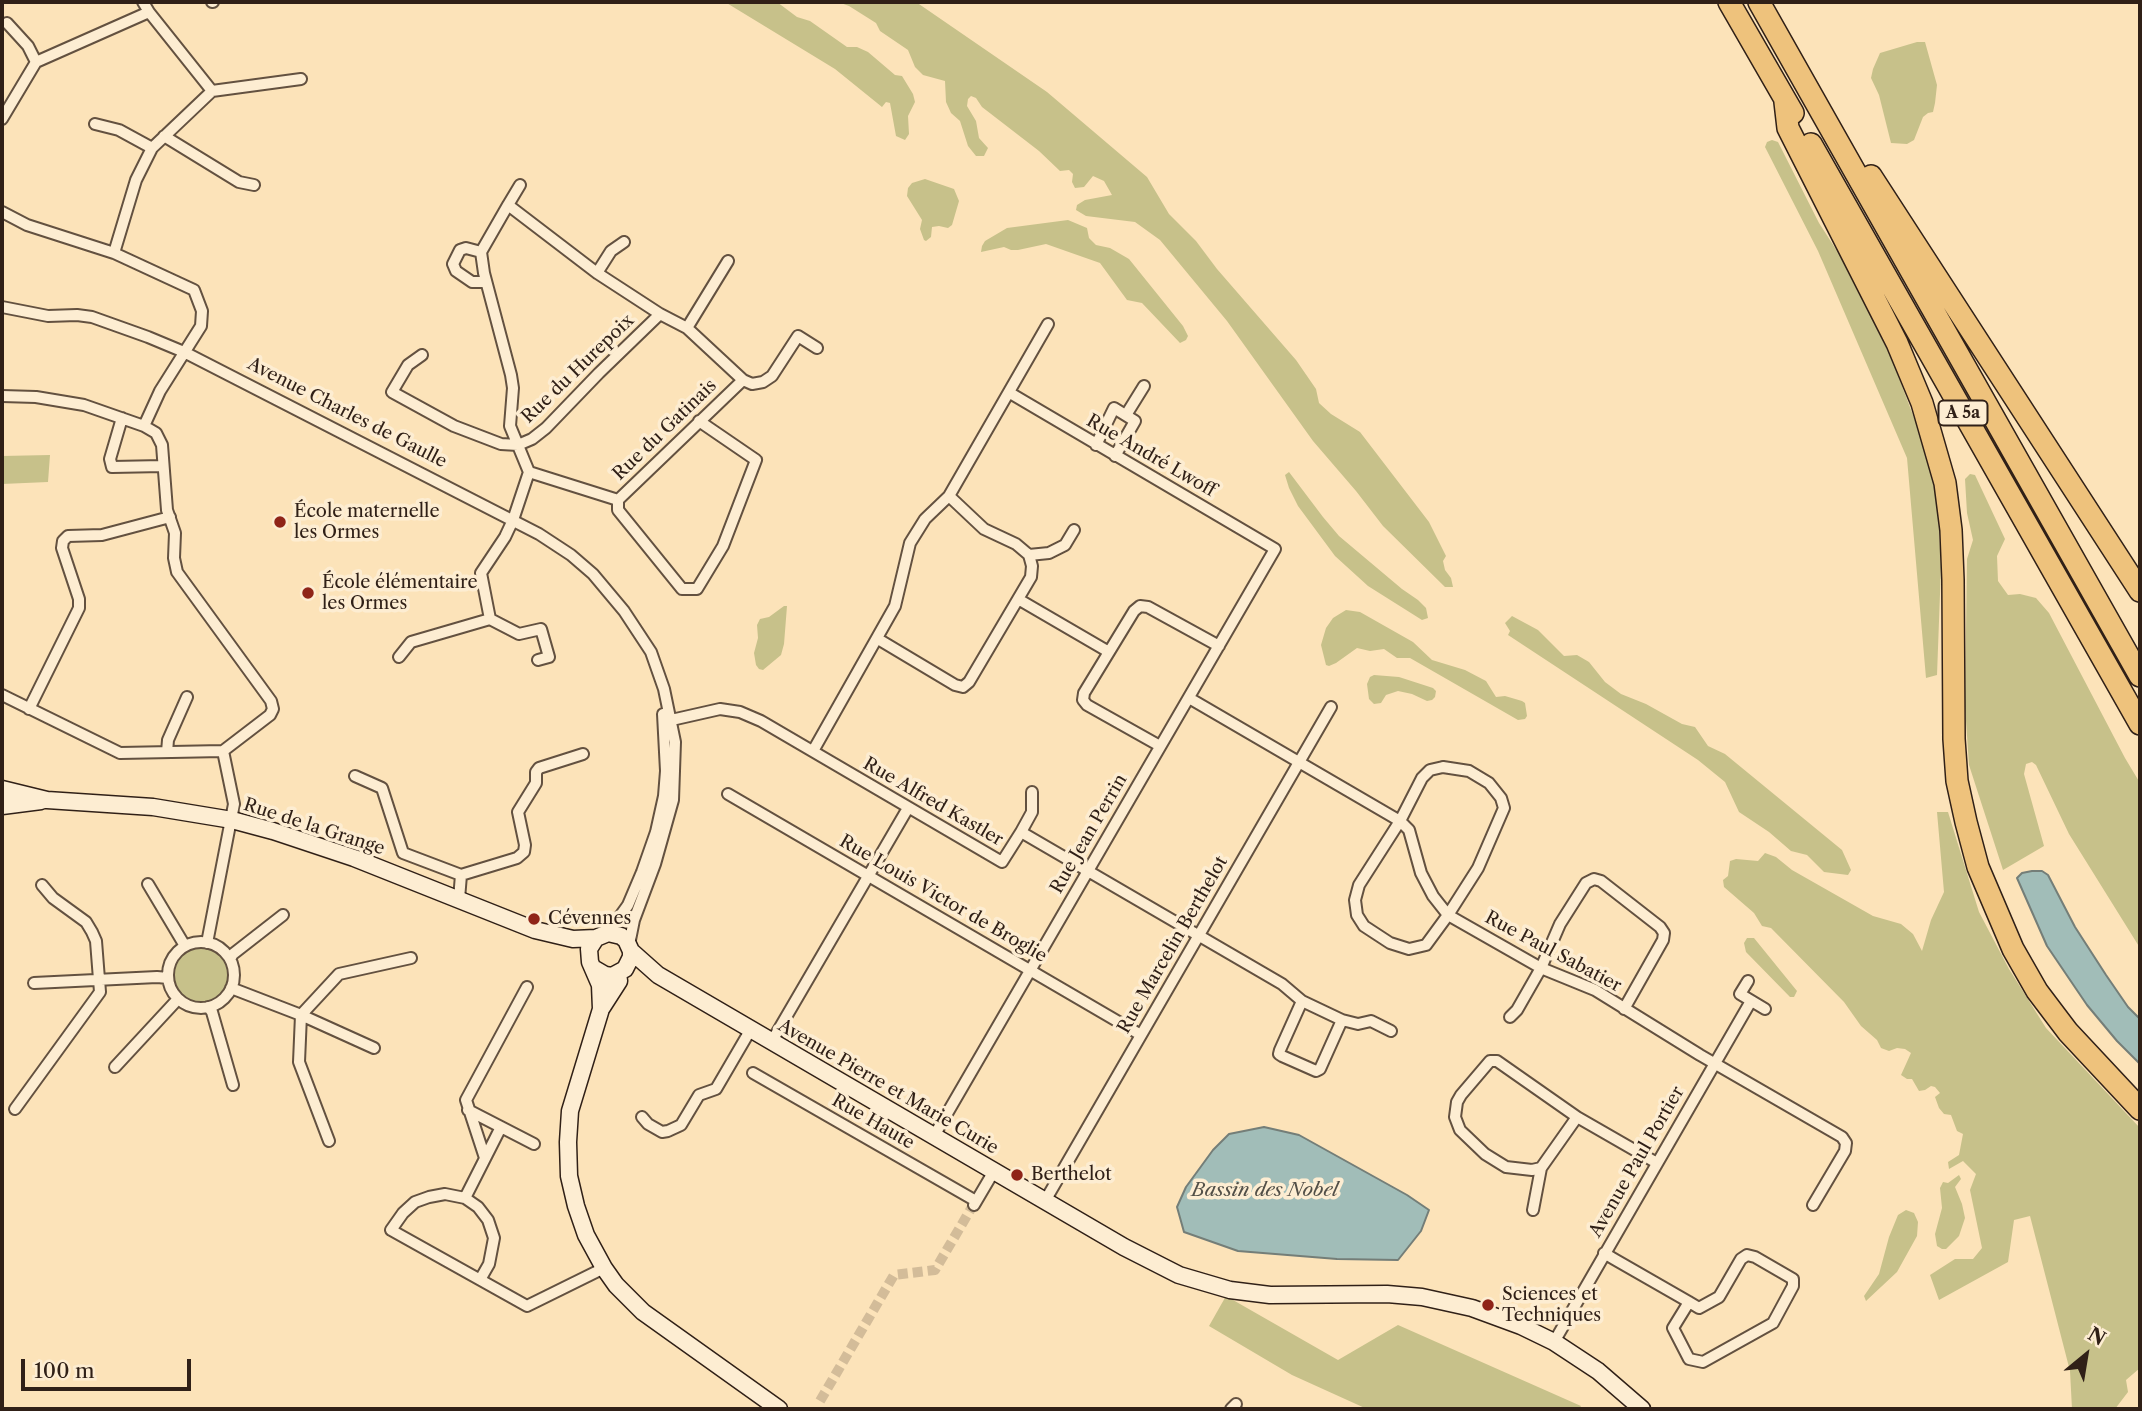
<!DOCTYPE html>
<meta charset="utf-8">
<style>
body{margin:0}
#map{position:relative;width:2142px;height:1411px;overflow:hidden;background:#fce3b9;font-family:"Libre Caslon Text",serif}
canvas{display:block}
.frame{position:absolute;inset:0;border:4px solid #302017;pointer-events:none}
.north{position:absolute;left:2051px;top:1320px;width:70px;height:70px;-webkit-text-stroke:5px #fdedd2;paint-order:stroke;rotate:30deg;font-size:19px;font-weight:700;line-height:28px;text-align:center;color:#302017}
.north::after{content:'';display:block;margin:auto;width:24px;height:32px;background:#302017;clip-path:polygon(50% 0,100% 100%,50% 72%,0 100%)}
.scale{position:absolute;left:21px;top:1359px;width:170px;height:32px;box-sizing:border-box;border:4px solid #302017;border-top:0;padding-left:9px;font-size:21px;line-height:24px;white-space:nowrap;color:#302017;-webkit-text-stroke:5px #fdedd2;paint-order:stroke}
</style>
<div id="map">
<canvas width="2142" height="1411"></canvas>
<div class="frame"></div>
<div class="north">N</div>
<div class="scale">100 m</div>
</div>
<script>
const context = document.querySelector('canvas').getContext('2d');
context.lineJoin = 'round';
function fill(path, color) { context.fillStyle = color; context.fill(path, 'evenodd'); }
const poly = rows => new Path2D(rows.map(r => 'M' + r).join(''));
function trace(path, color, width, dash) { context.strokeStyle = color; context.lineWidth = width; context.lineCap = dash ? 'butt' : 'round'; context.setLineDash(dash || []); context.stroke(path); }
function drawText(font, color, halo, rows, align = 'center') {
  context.font = font + ' "Libre Caslon Text",serif'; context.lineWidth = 7; context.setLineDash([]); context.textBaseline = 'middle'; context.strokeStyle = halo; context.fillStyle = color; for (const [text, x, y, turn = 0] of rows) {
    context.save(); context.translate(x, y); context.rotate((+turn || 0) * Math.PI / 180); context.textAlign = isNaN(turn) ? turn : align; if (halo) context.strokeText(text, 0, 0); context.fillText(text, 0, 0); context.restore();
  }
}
const green = poly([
 [725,2,777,2,797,17,810,21,847,47,857,47,868,52,895,75,902,76,913,94,915,102,908,116,909,134,905,140,896,136,890,103,886,102,882,107,835,69],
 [838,2,916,2,1047,92,1147,177,1169,214,1196,241,1217,269,1296,360,1316,389,1319,403,1331,414,1360,432,1429,522,1446,556,1443,561,1445,570,1451,578,1453,587,1445,587,1383,526,1356,491,1313,441,1227,321,1160,240,1135,222,1086,216,1076,210,1077,205,1085,200,1112,195,1104,181,1093,176,1084,187,1075,188,1072,182,1073,174,1069,170,1060,171,1039,151,982,107,976,98,971,96,968,99,967,106,976,121,979,138,988,148,984,156,976,156,968,146,960,121,951,113,946,102,945,81,923,75,915,67,908,50,880,31,876,23,849,6],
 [1917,42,1925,42,1937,85,1935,103,1933,112,1928,113,1923,117,1914,140,1907,144,1891,143,1879,95,1871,78,1873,69,1880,53],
 [1772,140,1778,142,1819,223,1839,254,1891,357,1922,439,1937,493,1941,567,1937,675,1926,678,1907,458,1818,251,1765,147,1767,142],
 [925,179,954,189,959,201,952,225,948,228,939,226,932,227,931,237,926,241,924,240,920,229,922,220,907,196,908,188,912,183],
 [1068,220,1087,228,1089,238,1096,245,1110,248,1129,259,1183,326,1188,336,1186,340,1180,343,1142,303,1127,300,1100,263,1046,244,1018,250,1011,250,1004,247,981,252,982,246,985,241,1007,228],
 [50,455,48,482,2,484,2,456],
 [1289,472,1323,517,1339,536,1402,589,1418,600,1426,608,1428,618,1422,620,1368,586,1335,556,1298,506,1289,488,1285,475],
 [1970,474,1975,475,2005,539,1997,556,1998,581,2008,595,2020,594,2036,598,2049,613,2125,758,2140,783,2140,948,2069,834,2036,765,2032,762,2026,764,2024,774,2044,846,2003,870,1969,765,1965,706,1967,559,1973,540,1967,513,1965,479],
 [784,606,787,606,784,644,781,655,763,670,759,669,756,665,754,653,758,638,757,625,760,619,769,617],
 [1346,610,1360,612,1413,642,1432,660,1465,670,1486,681,1496,697,1505,696,1522,701,1525,703,1527,716,1525,719,1518,720,1410,658,1397,658,1384,649,1370,651,1357,648,1336,663,1329,666,1326,665,1321,645,1326,628,1333,618],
 [1512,616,1538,630,1564,656,1577,655,1589,662,1605,682,1621,694,1646,704,1682,724,1695,727,1708,746,1725,754,1842,850,1851,870,1848,875,1824,872,1807,855,1791,851,1769,832,1739,812,1725,782,1698,760,1508,635,1510,631,1505,623],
 [1374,675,1399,677,1433,688,1436,691,1435,697,1432,700,1427,701,1412,694,1398,691,1386,695,1381,703,1374,704,1369,699,1367,684,1370,677],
 [1937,812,1948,812,1979,912,2009,969,2046,1028,2140,1128,2140,1368,2126,1380,2128,1392,2115,1409,2072,1409,2070,1371,2030,1216,2014,1220,2008,1262,1939,1300,1930,1275,1955,1259,1973,1259,1982,1248,1970,1190,1976,1174,1963,1161,1949,1169,1948,1162,1959,1155,1963,1134,1957,1131,1951,1115,1944,1114,1939,1108,1935,1097,1940,1093,1935,1087,1931,1086,1925,1090,1919,1091,1912,1079,1907,1079,1901,1075,1911,1053,1905,1049,1897,1048,1889,1051,1881,1048,1877,1040,1861,1026,1844,1002,1771,928,1762,926,1754,913,1724,887,1723,880,1728,876,1730,861,1736,859,1758,861,1765,853,1776,857,1792,870,1873,916,1901,924,1913,934,1922,951,1931,920,1944,892],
 [1747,938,1754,938,1797,991,1794,997,1790,997,1746,952,1744,943],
 '174 975a27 27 0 1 1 54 0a27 27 0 1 1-54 0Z',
 [1959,1175,1961,1179,1955,1187,1962,1204,1965,1218,1959,1236,1946,1249,1942,1249,1937,1246,1935,1234,1942,1208,1940,1188,1943,1182,1948,1183],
 [1906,1210,1914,1213,1918,1222,1917,1236,1897,1272,1866,1301,1864,1296,1879,1274,1889,1237,1898,1215],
 [1226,1296,1338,1360,1398,1325,1581,1406,1579,1409,1367,1409,1292,1375,1209,1326]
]);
const water = poly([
 [2032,871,2042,871,2048,875,2075,927,2106,975,2128,1007,2140,1019,2140,1064,2117,1041,2087,1005,2047,946,2017,878,2022,873,2032,871],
 [1264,1127,1299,1135,1407,1195,1429,1210,1421,1231,1398,1260,1337,1259,1238,1251,1184,1232,1177,1207,1186,1187,1213,1150,1229,1134,1264,1127]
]);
const streetTunnel = poly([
 [820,1401,894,1275,935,1270,972,1207]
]);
const street = poly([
 [212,2,213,2],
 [7,23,28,46,36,62],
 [212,91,301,79],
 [2,119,36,62,149,12],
 [95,124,119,130,152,148],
 [164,136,239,182,254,185],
 [508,205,520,185],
 [2,212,27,225,114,253,194,290,202,311,201,326,160,391,144,426],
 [481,252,466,248,460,250,453,264,456,271,472,282,486,282],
 [114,253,136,180,152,148,212,91,149,12,143,2],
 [597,273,611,251,624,242],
 [2,307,48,316,77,315,92,317,148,337,184,352,539,534,571,555,593,574,624,611,651,652,664,689,675,742,673,800,655,864,634,920,629,945],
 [687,328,728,261],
 [422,355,408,365,392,392,454,426,501,444,518,445,532,439,546,428,599,373,660,314],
 [743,380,752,384,763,382,772,376,798,336,817,348],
 [2,396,36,397,84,405,144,426,156,433,162,445,167,510,175,533,174,558,177,572,271,701,273,709,270,715,223,751,120,753,2,695],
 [1126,415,1144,386],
 [122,418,110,459,112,467,163,466],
 [1096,445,1114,408,1135,421,1115,456],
 [529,472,618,500,743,380,687,328,660,314,597,273,508,205,481,252,484,273,511,375,513,388,510,426,529,472,513,520,505,537,481,573,490,619,519,634,541,629,549,657,538,660],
 [618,500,618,510,682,589,697,589,723,546,756,460,699,421],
 [1029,555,1049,553,1065,545,1074,530],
 [1018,599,1109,652],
 [878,639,955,685,963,687,969,682,1031,577,1032,566,1029,555,1016,544,984,529,949,496],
 [399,657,411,642,490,619],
 [1189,698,1400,821,1409,830,1421,873,1433,896,1448,915,1541,968,1595,990,1700,1055,1842,1137,1846,1143,1845,1151,1813,1205],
 [29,709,79,608,79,599,62,548,63,541,68,536,102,535,170,517],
 [667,721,720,709,740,712,761,721,1002,862,1021,832,1282,984,1302,1001,1342,1020,1358,1024,1371,1021,1391,1031],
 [1160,746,1087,705,1083,700,1084,693,1134,611,1140,606,1148,607,1219,646],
 [813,751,895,606,910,543,925,519,949,496,1048,324],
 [167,752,168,740,187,697],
 [1443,767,1469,771,1489,783,1501,798,1504,808,1478,868,1448,915,1426,945,1409,949,1390,943,1364,926,1357,915,1355,900,1359,885,1400,821,1422,778,1430,770,1443,767],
 [355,776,382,788,403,853,461,875],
 [728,794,1141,1035],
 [1021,832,1032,812,1032,792],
 [148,884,185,946],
 [459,899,461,875,517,858,524,852,525,845,518,812,536,783,536,772,539,768,583,754],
 [608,933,628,905,642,872,656,832,664,796,666,771,663,714],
 '168 975a33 33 0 1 1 66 0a33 33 0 1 1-66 0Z',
 [207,943,234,804,223,751],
 [230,959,233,954,283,915],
 [1748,981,1740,994,1765,1009],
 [34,983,157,977,168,978],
 [231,988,301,1015,374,1048],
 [1302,1001,1280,1050,1279,1054,1282,1056,1316,1071,1320,1069,1342,1020],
 [208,1007,212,1012,233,1085],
 [1510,1017,1517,1010,1541,968,1560,924,1586,883,1594,879,1601,881,1660,927,1664,933,1663,940,1624,1009],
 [772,1041,908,808],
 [115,1067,178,999],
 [753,1073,976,1201],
 [15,1109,100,992,96,941,92,932,86,922,53,898,42,885],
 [468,1110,534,1144],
 [642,1117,648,1124,662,1132,668,1131,681,1125,699,1095,716,1089,751,1029],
 [1577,1117,1541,1168,1532,1170,1506,1167,1485,1154,1460,1130,1455,1117,1457,1102,1461,1095,1490,1061,1497,1061,1577,1117,1657,1163],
 [934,1136,1275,549,1010,393],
 [329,1141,299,1062,301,1015,339,974,411,958],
 [485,1158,466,1100,527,987],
 [465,1198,501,1127],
 [1045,1201,1331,707],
 [974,1205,994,1171],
 [1533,1210,1541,1168],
 [1604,1253,1614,1259,1689,1302,1699,1308,1719,1297,1741,1259,1747,1255,1755,1257,1793,1279,1793,1286,1773,1323,1703,1362,1689,1359,1673,1328,1689,1302],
 [481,1278,489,1264,494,1238,488,1220,478,1207,465,1198,445,1194,429,1197,415,1202,403,1213,391,1230,527,1306,604,1268],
 [1554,1342,1751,1001],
 [1231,1409,1236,1404]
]);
const secondary = poly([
 [2,789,47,800,153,807,232,820,273,831,354,858,535,930,573,939,596,938],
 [2,806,41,801],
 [631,951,658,975,1124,1247,1179,1275,1230,1290,1270,1295,1387,1294,1422,1297,1472,1308,1521,1326,1554,1342,1598,1371,1642,1409],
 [593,968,605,975,612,976,625,969,631,957,631,951,626,940,621,936,608,933,596,938,589,949,590,962,600,985,601,1009],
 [618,974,619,981,601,1009,570,1111,568,1142,569,1176,576,1206,586,1235,604,1268,616,1285,643,1312,779,1409]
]);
const highway = poly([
 [1729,2,1793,113],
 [1759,2,2140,676],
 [1785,102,1788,128,1897,343,1922,403,1945,483,1951,530,1953,580,1954,739,1957,781,1966,822,1978,867,2013,949,2037,991,2068,1032,2140,1109],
 [1811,144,2140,724],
 [1871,176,2140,591]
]);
const markers = [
 [280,522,7,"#8f2418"],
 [308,593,7,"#8f2418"],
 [534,919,7,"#8f2418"],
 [1017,1175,7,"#8f2418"],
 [1488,1305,7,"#8f2418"]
];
const shields = [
 [1963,413,49]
];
const shieldNames = [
 ["A 5a",1963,413]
];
const streetNames = [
 ["Rue du Hurepoix",578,369,-44],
 ["Avenue Charles de Gaulle",347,413,27],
 ["Rue du Gatinais",665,430,-44],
 ["Rue André Lwoff",1151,456,30],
 ["Rue Alfred Kastler",933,802,30],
 ["Rue de la Grange",314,827,18],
 ["Rue Jean Perrin",1089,834,-60],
 ["Rue Louis Victor de Broglie",943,899,30],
 ["Rue Marcelin Berthelot",1173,945,-60],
 ["Rue Paul Sabatier",1553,952,28],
 ["Avenue Pierre et Marie Curie",888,1087,30],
 ["Rue Haute",873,1122,30],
 ["Avenue Paul Portier",1637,1162,-60]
];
const poiNames = [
 ["École maternelle",294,512],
 ["les Ormes",294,533],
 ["École élémentaire",322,583],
 ["les Ormes",322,604],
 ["Cévennes",548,919],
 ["Berthelot",1031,1175],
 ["Sciences et",1502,1295],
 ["Techniques",1502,1316]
];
const waterNames = [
 ["Bassin des Nobel",1265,1191]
];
fill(green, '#c7c18a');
fill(water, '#a1bdb8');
trace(water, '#747e78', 2);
trace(streetTunnel, '#d3bc99', 10, [10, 5]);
trace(street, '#635140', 14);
trace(secondary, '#302017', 19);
trace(highway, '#302017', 24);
trace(street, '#fdedd2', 10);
trace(secondary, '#fdedd2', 16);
trace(highway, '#eec27c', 21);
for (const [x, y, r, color] of markers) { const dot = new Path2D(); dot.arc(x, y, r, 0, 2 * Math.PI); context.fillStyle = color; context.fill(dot); trace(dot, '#fdedd2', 2.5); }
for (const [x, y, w] of shields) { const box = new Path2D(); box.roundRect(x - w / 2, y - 12.5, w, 25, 5); context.fillStyle = '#fdedd2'; context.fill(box); trace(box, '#302017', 2); }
drawText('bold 16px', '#302017', null, shieldNames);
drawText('18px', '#302017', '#fdedd2', streetNames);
drawText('18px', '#302017', '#fdedd2', poiNames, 'left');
drawText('italic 19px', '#524f47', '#fdedd2', waterNames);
</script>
